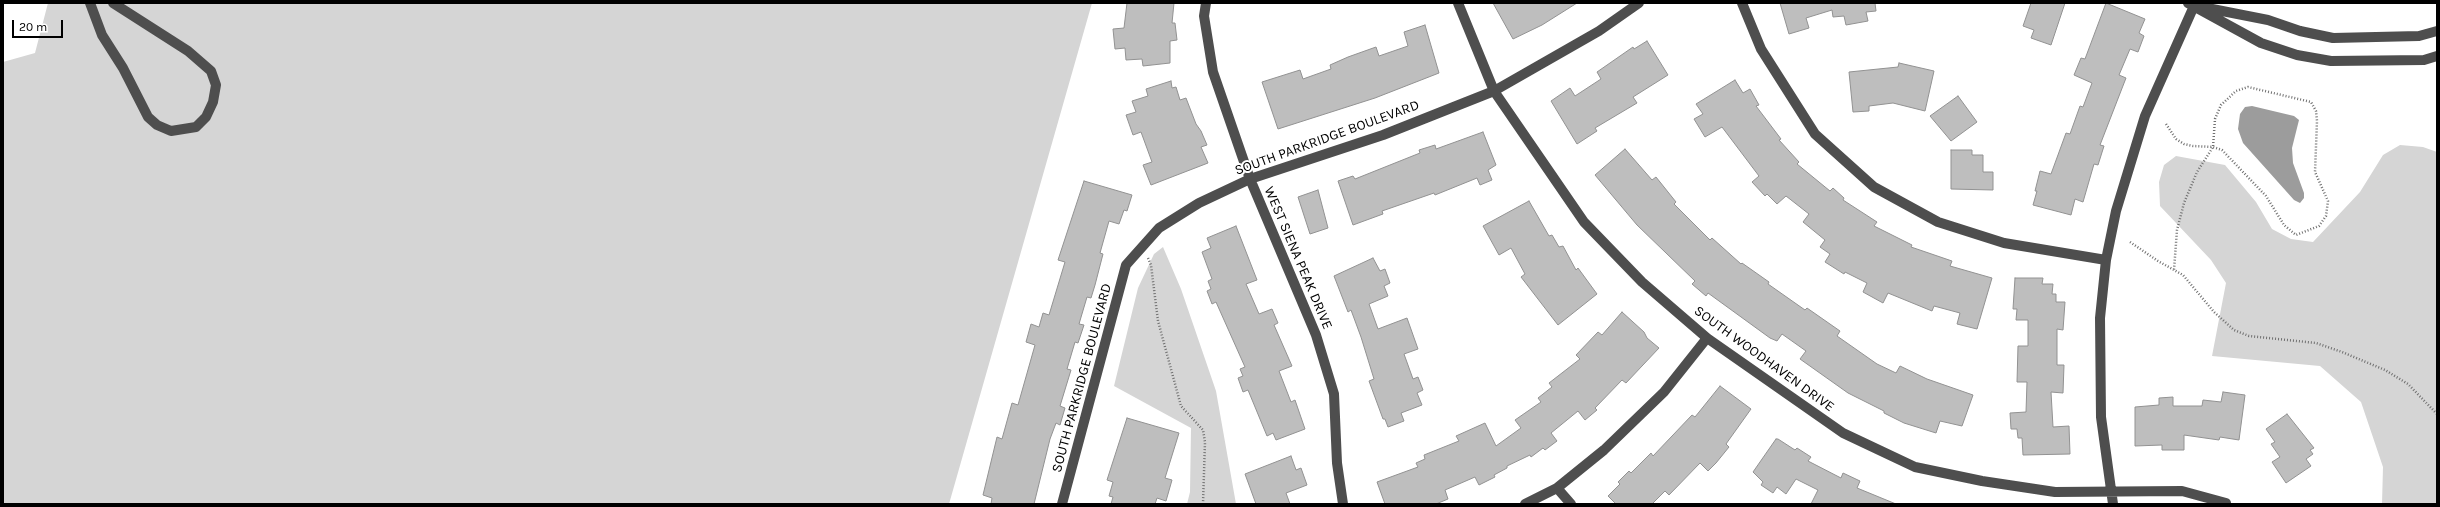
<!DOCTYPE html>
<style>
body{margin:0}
#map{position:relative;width:2440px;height:507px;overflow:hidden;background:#fff;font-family:Karla,sans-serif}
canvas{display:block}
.frame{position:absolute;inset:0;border:4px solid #000;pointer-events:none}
.scale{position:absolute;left:12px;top:20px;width:51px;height:18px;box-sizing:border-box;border:2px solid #000;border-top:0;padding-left:5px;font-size:12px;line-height:14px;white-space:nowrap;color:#000;-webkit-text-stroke:3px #fff;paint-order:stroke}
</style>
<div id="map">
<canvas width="2440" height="507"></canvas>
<div class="frame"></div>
<div class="scale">20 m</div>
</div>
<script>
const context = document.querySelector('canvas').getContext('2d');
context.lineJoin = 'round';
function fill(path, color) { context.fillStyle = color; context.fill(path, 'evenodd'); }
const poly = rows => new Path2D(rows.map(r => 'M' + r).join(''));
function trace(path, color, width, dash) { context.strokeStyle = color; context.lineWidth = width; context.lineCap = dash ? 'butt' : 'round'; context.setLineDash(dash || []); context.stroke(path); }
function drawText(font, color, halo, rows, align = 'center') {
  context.font = font + ' Karla,sans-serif'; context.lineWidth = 4; context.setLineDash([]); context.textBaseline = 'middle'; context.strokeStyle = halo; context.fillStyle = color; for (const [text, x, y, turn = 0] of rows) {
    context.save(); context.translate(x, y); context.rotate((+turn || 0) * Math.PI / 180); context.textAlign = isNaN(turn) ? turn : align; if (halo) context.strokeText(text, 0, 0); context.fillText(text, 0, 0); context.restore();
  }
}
const green = poly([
 [48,3,1092,3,949,504,3,504,3,62,35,53],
 [2400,145,2423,147,2437,152,2437,504,2382,504,2383,467,2361,402,2320,366,2212,356,2226,283,2211,260,2160,206,2159,182,2164,165,2176,156,2225,165,2256,202,2272,229,2291,239,2313,242,2360,192,2383,155],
 [1163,247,1181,289,1216,391,1236,504,1187,504,1190,492,1191,428,1114,386,1138,288,1154,254]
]);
const water = poly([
 [2252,106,2294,116,2299,120,2292,148,2293,163,2304,193,2304,198,2300,203,2294,200,2243,143,2238,129,2240,114,2245,107]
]);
const building = poly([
 [1127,3,1174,3,1172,23,1175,23,1177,40,1170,41,1170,63,1143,66,1142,59,1126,60,1125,48,1115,49,1113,29,1124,28,1127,3],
 [1493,3,1577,3,1542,25,1513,39,1493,3],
 [1780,3,1875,3,1876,11,1866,12,1868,21,1846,25,1844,16,1833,17,1832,10,1806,18,1809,28,1789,34,1780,3],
 [2031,3,2065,3,2051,45,2031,38,2034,30,2023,26,2031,3],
 [2106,3,2145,19,2139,33,2144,36,2138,52,2130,49,2119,75,2126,78,2100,145,2104,146,2098,165,2094,164,2083,202,2075,199,2071,215,2033,205,2037,191,2035,191,2040,171,2051,174,2066,133,2070,134,2080,106,2083,107,2092,83,2074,75,2081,58,2085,59,2106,3],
 [1425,25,1439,73,1375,98,1278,129,1262,82,1300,70,1303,79,1331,69,1330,65,1348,57,1376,47,1379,56,1408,46,1404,32,1425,25],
 [1647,41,1668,75,1633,97,1637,103,1595,128,1597,131,1577,144,1551,101,1570,88,1575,96,1601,79,1597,72,1633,47,1634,49,1647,41],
 [1899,63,1934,71,1925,111,1893,103,1869,106,1869,111,1853,112,1849,72,1898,67,1899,63],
 [1735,80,1743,93,1750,89,1759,105,1756,106,1781,139,1779,140,1799,162,1797,164,1830,191,1833,188,1844,198,1843,200,1877,222,1874,226,1912,245,1911,247,1952,261,1950,266,1992,278,1977,329,1957,324,1960,313,1934,306,1932,311,1888,293,1883,303,1863,292,1867,283,1845,272,1844,274,1825,262,1830,254,1820,247,1825,240,1803,222,1809,214,1786,196,1777,204,1767,194,1765,196,1752,182,1759,176,1722,127,1705,137,1694,119,1703,114,1696,104,1735,80],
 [1171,81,1172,88,1176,87,1180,100,1186,98,1196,124,1201,131,1207,145,1201,147,1208,163,1151,185,1143,165,1152,162,1141,132,1133,135,1126,115,1136,112,1132,101,1148,96,1146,89,1171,81],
 [1958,96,1977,122,1951,141,1930,116,1958,96],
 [1483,132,1496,165,1488,170,1492,180,1480,185,1477,178,1435,195,1434,193,1382,211,1383,214,1353,225,1338,181,1353,176,1355,179,1420,153,1419,150,1435,145,1436,149,1483,132],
 [1625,149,1652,180,1656,177,1676,202,1674,204,1710,240,1712,238,1741,264,1742,263,1769,282,1768,284,1805,310,1807,308,1840,331,1837,336,1877,364,1896,373,1900,366,1927,379,1973,395,1962,426,1940,421,1936,433,1904,423,1884,413,1884,411,1848,393,1800,359,1806,351,1782,334,1777,341,1770,338,1708,293,1706,296,1692,284,1695,281,1637,225,1595,175,1625,149],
 [1951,150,1972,150,1972,155,1983,155,1983,172,1993,172,1993,190,1951,189,1951,150],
 [1084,181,1132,195,1127,211,1124,210,1119,224,1109,221,1100,253,1103,254,1095,285,1091,298,1087,297,1079,324,1084,325,1078,343,1075,342,1067,369,1071,370,1060,406,1065,408,1060,425,1056,423,1050,439,1034,504,991,504,992,498,983,495,997,437,1002,439,1012,403,1018,405,1035,345,1026,342,1031,324,1039,327,1043,313,1049,315,1065,262,1058,260,1084,181],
 [1318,190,1328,228,1310,234,1298,197,1318,190],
 [1529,201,1549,236,1552,235,1559,247,1563,246,1576,270,1578,268,1597,294,1558,325,1521,277,1525,274,1511,248,1499,255,1483,226,1529,201],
 [1236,226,1257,280,1246,284,1259,314,1272,309,1278,323,1274,325,1292,366,1279,371,1291,402,1295,400,1305,429,1276,440,1273,433,1267,436,1248,390,1243,392,1238,378,1243,376,1240,369,1245,367,1216,302,1212,304,1207,291,1211,289,1208,281,1212,279,1202,252,1211,248,1207,238,1236,226],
 [1373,258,1380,271,1385,269,1390,283,1384,286,1388,296,1369,304,1378,329,1407,318,1418,349,1404,354,1413,379,1418,377,1423,390,1417,393,1422,405,1401,413,1404,421,1388,427,1385,419,1383,419,1369,381,1374,379,1361,337,1351,310,1348,312,1334,276,1373,258],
 [2015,278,2043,278,2042,284,2053,284,2052,294,2056,294,2056,302,2065,302,2063,330,2057,329,2057,365,2064,365,2063,393,2051,392,2053,427,2069,426,2070,454,2023,455,2022,438,2018,438,2017,429,2011,429,2010,413,2026,412,2027,382,2017,382,2018,346,2028,346,2028,320,2016,320,2017,309,2013,309,2015,278],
 [1622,312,1644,332,1647,338,1659,348,1626,383,1622,380,1595,408,1597,410,1585,420,1578,411,1551,433,1557,441,1545,450,1543,448,1531,457,1530,455,1507,466,1507,468,1494,475,1495,477,1479,485,1475,477,1445,490,1448,499,1436,504,1385,504,1377,482,1418,467,1416,463,1425,459,1424,455,1459,441,1456,436,1485,423,1496,446,1521,428,1515,420,1541,402,1538,398,1552,387,1549,383,1580,359,1576,355,1598,332,1602,335,1622,312],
 [1720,386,1751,409,1726,444,1729,447,1716,463,1708,471,1700,463,1669,495,1665,491,1652,504,1616,504,1608,496,1620,484,1618,482,1629,471,1631,473,1651,453,1653,456,1692,415,1695,417,1720,386],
 [2223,392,2245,395,2239,440,2220,437,2219,440,2184,435,2184,450,2162,450,2162,445,2135,446,2135,407,2159,405,2159,398,2173,397,2173,406,2202,406,2203,400,2221,402,2223,392],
 [2287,414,2314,448,2310,450,2313,454,2306,459,2311,466,2286,483,2272,462,2280,457,2271,444,2275,442,2266,429,2287,414],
 [1127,418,1179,433,1165,478,1172,480,1166,501,1157,498,1155,504,1111,504,1113,497,1109,496,1113,482,1107,480,1127,418],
 [1776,439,1778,439,1795,450,1797,448,1811,457,1808,461,1841,478,1843,473,1860,481,1857,488,1896,504,1811,504,1818,490,1796,479,1786,494,1777,487,1773,493,1761,485,1763,482,1753,472,1776,439],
 [1291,456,1296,470,1301,468,1307,485,1286,493,1290,504,1256,504,1245,474,1291,456]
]);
const path = poly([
 [2166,124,2176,139,2184,144,2193,146,2213,147,2222,150,2266,196,2284,225,2296,235,2319,226,2326,216,2328,201,2315,172,2317,121,2316,111,2311,102,2248,87,2236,91,2221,105,2215,119,2213,147,2197,172,2184,203,2177,230,2174,270],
 [2130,242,2158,261,2183,275,2214,312,2234,330,2249,336,2316,343,2342,352,2385,370,2408,384,2437,414],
 [1148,258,1151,265,1158,321,1181,406,1203,430,1205,442,1203,504]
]);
const minor = poly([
 [90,3,102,35,123,68,148,117,157,125,171,131,196,127,206,117,213,102,216,85,211,71,188,51,113,3],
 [1206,3,1204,16,1213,72,1250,179,1316,335,1334,394,1337,463,1343,504],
 [1458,3,1494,91,1584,222,1642,282,1707,338,1843,433,1915,467,1982,481,2055,492,2182,491,2226,503],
 [1742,3,1761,49,1815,134,1874,187,1938,222,2004,243,2106,260],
 [2188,3,2261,43,2297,55,2331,61,2424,60,2437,56],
 [2202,7,2268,20,2300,31,2333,38,2419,36,2437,31],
 [1557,488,1571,504],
 [1062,504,1126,265,1159,228,1199,203,1250,179,1383,135,1494,91,1599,31,1639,3],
 [1525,504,1557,488,1604,450,1664,392,1707,338],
 [2113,504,2101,417,2100,318,2106,260,2116,211,2145,116,2194,6]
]);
const streetNames = [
 ["SOUTH PARKRIDGE BOULEVARD",1327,138,-20],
 ["WEST SIENA PEAK DRIVE",1298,258,67],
 ["SOUTH WOODHAVEN DRIVE",1764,359,36],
 ["SOUTH PARKRIDGE BOULEVARD",1082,378,-75]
];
fill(green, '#d5d5d5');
fill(water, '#9c9c9c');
fill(building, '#bebebe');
trace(building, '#929292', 1);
trace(path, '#707070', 2.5, [1, 2]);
trace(minor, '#4e4e4e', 10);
drawText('14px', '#000', '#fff', streetNames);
</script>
